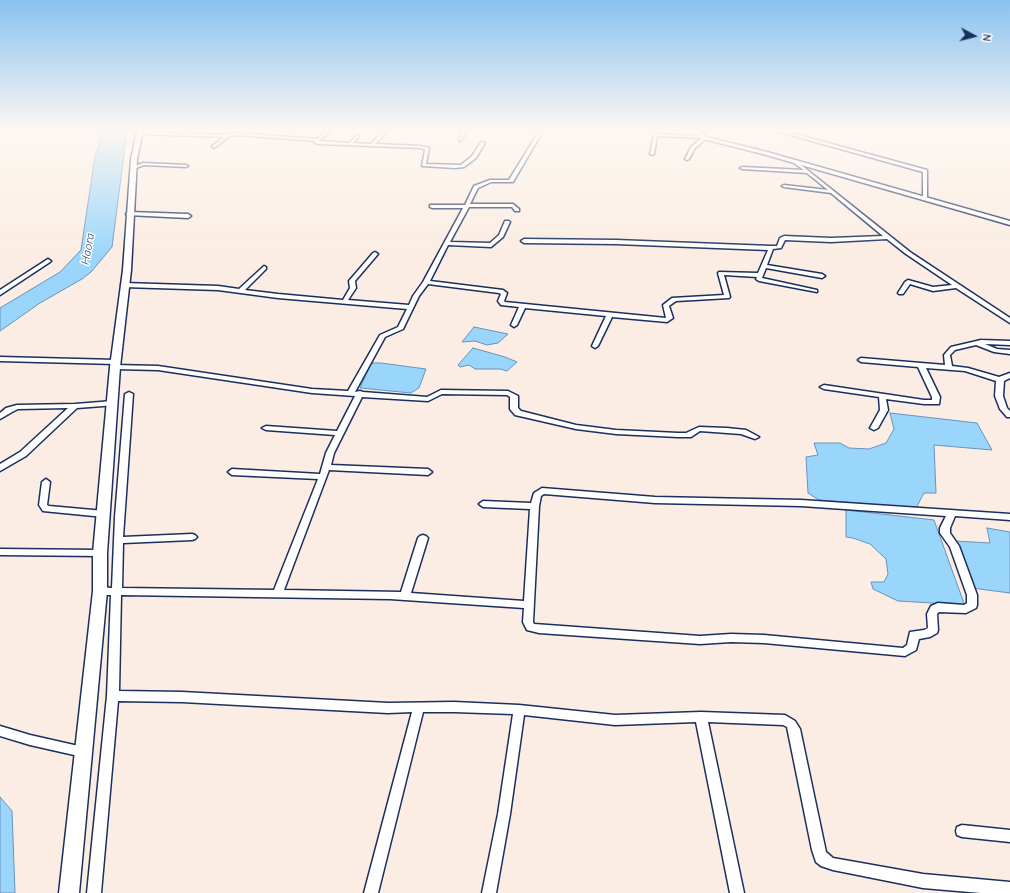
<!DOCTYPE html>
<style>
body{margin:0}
#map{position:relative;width:1010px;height:893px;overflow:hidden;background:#fbede3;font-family:"Comic Neue",sans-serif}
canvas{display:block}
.north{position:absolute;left:954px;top:16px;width:40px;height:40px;-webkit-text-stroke:3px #fff;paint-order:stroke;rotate:97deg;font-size:11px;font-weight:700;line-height:16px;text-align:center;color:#1b2f5e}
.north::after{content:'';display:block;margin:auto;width:14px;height:18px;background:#1b2f5e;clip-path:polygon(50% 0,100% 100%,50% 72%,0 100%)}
</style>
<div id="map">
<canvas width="1010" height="893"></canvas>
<div class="north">N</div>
</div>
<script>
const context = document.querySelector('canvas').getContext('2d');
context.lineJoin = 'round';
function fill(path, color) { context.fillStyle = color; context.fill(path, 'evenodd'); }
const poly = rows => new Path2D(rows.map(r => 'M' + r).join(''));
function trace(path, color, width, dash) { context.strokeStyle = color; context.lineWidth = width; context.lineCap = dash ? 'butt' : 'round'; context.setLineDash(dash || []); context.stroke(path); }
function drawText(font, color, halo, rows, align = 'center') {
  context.font = font + ' "Comic Neue",sans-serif'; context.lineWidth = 3; context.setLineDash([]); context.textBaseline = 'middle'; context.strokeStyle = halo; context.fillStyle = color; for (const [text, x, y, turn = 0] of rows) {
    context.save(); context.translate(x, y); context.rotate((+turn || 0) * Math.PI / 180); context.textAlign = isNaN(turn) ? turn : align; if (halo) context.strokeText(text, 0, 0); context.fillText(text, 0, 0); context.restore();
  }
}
const water = poly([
 [97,131,127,131,112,247,91,272,82,279,40,303,0,331,0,308,60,272,81,250,95,156,101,140,97,131],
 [474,327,508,334,498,343,487,345,475,341,462,342,474,327],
 [473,348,505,357,517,362,507,371,500,369,475,369,469,365,460,367,458,365,473,348],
 [373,363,381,363,426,369,419,388,411,393,360,388,370,365,373,363],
 [890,413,977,423,992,450,934,445,936,493,924,493,916,508,819,500,808,493,806,457,818,455,814,443,840,443,849,448,869,449,886,443,894,429,890,413],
 [846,510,934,520,965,606,947,607,932,603,898,601,873,589,871,582,884,582,888,574,886,559,870,544,853,538,846,537,846,510],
 [987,528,1010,532,1010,593,972,588,955,541,990,543,987,528],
 [0,797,12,811,15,893,0,893,0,797]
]);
const street = poly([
 [326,131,331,131,319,141,349,143,357,135,359,136,353,143,371,144,383,131,388,131,375,144,421,146,429,148,426,164,461,165,472,156,481,142,485,143,476,158,464,167,455,168,422,166,425,150,421,148,319,144,315,143,315,141,237,135,230,136,214,148,212,147,212,146,224,137,140,134,138,133,140,132,223,135,237,133,317,139,326,131],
 [463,131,467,131,461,141,459,141,463,131],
 [539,131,543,131,513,182,491,182,478,188,470,204,513,204,519,209,519,211,515,211,512,207,469,207,450,242,490,243,499,235,505,221,509,221,510,222,503,237,491,247,448,245,430,281,503,290,507,293,504,301,505,302,666,318,663,305,672,298,724,295,718,273,719,272,758,273,768,250,616,244,524,243,521,241,524,239,616,240,771,246,777,246,780,238,784,236,831,238,883,236,831,193,784,187,782,186,784,185,828,190,807,173,742,169,740,168,742,167,804,170,794,163,794,162,796,161,910,252,1010,318,1010,323,956,288,933,291,910,284,903,294,899,294,898,293,905,282,908,280,933,287,952,285,906,254,887,239,831,242,785,240,781,248,773,249,767,265,822,274,825,276,822,278,766,268,762,278,817,290,817,292,759,281,756,279,757,277,724,275,730,297,729,298,676,301,669,306,673,318,667,322,612,317,598,346,595,348,592,346,606,316,525,308,517,325,514,327,511,325,519,307,501,305,498,301,501,294,499,293,428,284,419,296,403,329,385,337,355,392,360,391,363,392,427,397,441,390,508,391,518,396,518,408,521,411,576,425,616,430,678,433,686,433,699,427,727,428,746,430,759,437,755,439,741,434,700,431,691,437,678,437,616,434,576,429,515,415,510,409,510,397,507,395,442,394,428,401,362,397,334,453,331,465,428,469,432,472,428,475,329,470,284,590,401,592,418,538,420,536,423,535,426,536,428,538,411,593,524,601,530,509,483,507,479,504,483,501,531,503,534,493,542,488,655,497,801,500,1010,514,1010,520,955,516,950,528,950,533,959,546,977,595,977,605,976,608,966,613,939,612,937,614,938,630,937,633,930,637,919,639,916,650,905,656,764,643,731,642,700,644,539,633,527,630,523,622,524,608,390,599,121,595,119,691,182,692,388,703,454,702,519,705,615,715,701,712,785,715,795,721,800,729,826,852,833,858,923,874,1010,882,1010,893,981,893,923,888,833,870,821,866,816,862,812,850,787,727,783,725,708,722,744,893,730,893,696,722,615,725,524,715,510,814,496,893,482,893,498,814,513,714,454,712,423,712,378,893,364,893,412,712,388,713,182,702,118,701,101,893,87,893,107,696,111,595,100,595,97,594,95,591,97,588,100,587,112,588,115,517,125,394,129,392,133,394,123,537,192,534,195,535,197,537,195,539,192,540,123,543,122,588,274,590,318,479,232,475,228,472,232,469,320,474,326,453,335,435,266,430,262,428,266,426,337,431,355,396,312,393,158,370,115,369,111,367,115,365,158,366,312,389,348,391,380,335,398,327,407,309,278,298,218,290,124,287,121,285,124,283,218,286,239,289,264,266,266,267,266,269,245,290,278,294,343,300,350,288,349,281,373,253,375,252,378,254,355,281,356,288,348,300,409,305,413,296,423,282,463,208,432,208,430,207,430,205,465,205,474,186,490,180,509,180,539,131],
 [544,494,655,503,801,506,946,516,940,528,940,533,950,547,967,595,967,603,964,605,938,603,931,606,927,614,928,628,924,630,910,632,907,645,903,648,764,635,731,634,700,636,534,624,533,622,539,506,541,496,544,494],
 [776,131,784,131,927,170,927,198,925,199,923,198,923,172,776,131],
 [654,134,702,136,707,138,695,148,689,159,687,160,685,159,691,147,702,138,657,136,654,154,652,155,650,154,654,134],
 [143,163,186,165,188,166,186,167,144,165,133,169,131,168,143,163],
 [129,212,188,214,191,216,188,218,127,215,126,214,129,212],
 [48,259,51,261,50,262,0,295,0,290,48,259],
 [981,340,1010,341,1010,345,985,344,997,349,1010,350,1010,354,994,352,976,345,955,350,950,355,952,366,968,368,999,377,1010,373,1010,378,1004,381,1003,396,1007,408,1010,411,1010,417,1007,417,1000,409,995,396,996,381,965,371,926,368,940,397,939,404,924,404,886,399,888,410,878,428,874,430,870,428,880,410,879,397,824,389,820,387,824,385,924,400,932,400,932,397,918,367,861,362,858,360,861,358,945,365,944,355,951,347,981,340],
 [0,357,116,360,119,362,116,364,0,361,0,357],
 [113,401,116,401,117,403,116,405,77,408,26,456,0,471,0,464,20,452,68,408,18,409,12,412,0,419,0,413,6,408,17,405,75,404,113,401],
 [46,479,50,482,47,505,49,506,104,511,107,512,108,514,107,516,104,517,43,511,39,505,42,482,46,479],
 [0,549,100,550,103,551,105,553,103,555,100,556,0,555,0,549],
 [0,726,30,735,83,747,87,748,89,752,87,756,83,757,30,745,0,736,0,726],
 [962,825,1010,830,1010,842,962,837,957,835,956,831,957,827,962,825]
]);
const secondary = poly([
 [137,131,143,131,137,159,131,270,120,367,107,553,107,591,79,893,59,893,93,591,93,553,110,367,123,270,131,159,137,131],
 [693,131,700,131,707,137,767,152,1010,221,1010,225,763,154,703,139,693,131]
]);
const farWaternames = [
 ["Haora",88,249,-80]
];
fill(water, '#9ad6fb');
trace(water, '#6793bc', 1);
trace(street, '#1b2f5e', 3);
trace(secondary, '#1b2f5e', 3);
fill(street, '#fff');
fill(secondary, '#fff');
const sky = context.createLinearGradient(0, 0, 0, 256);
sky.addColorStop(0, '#89c2f0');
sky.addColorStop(0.51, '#fdf7f2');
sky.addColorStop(1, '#fdf7f200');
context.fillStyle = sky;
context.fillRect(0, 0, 1010, 256);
drawText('italic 12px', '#3b5985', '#fff', farWaternames);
</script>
